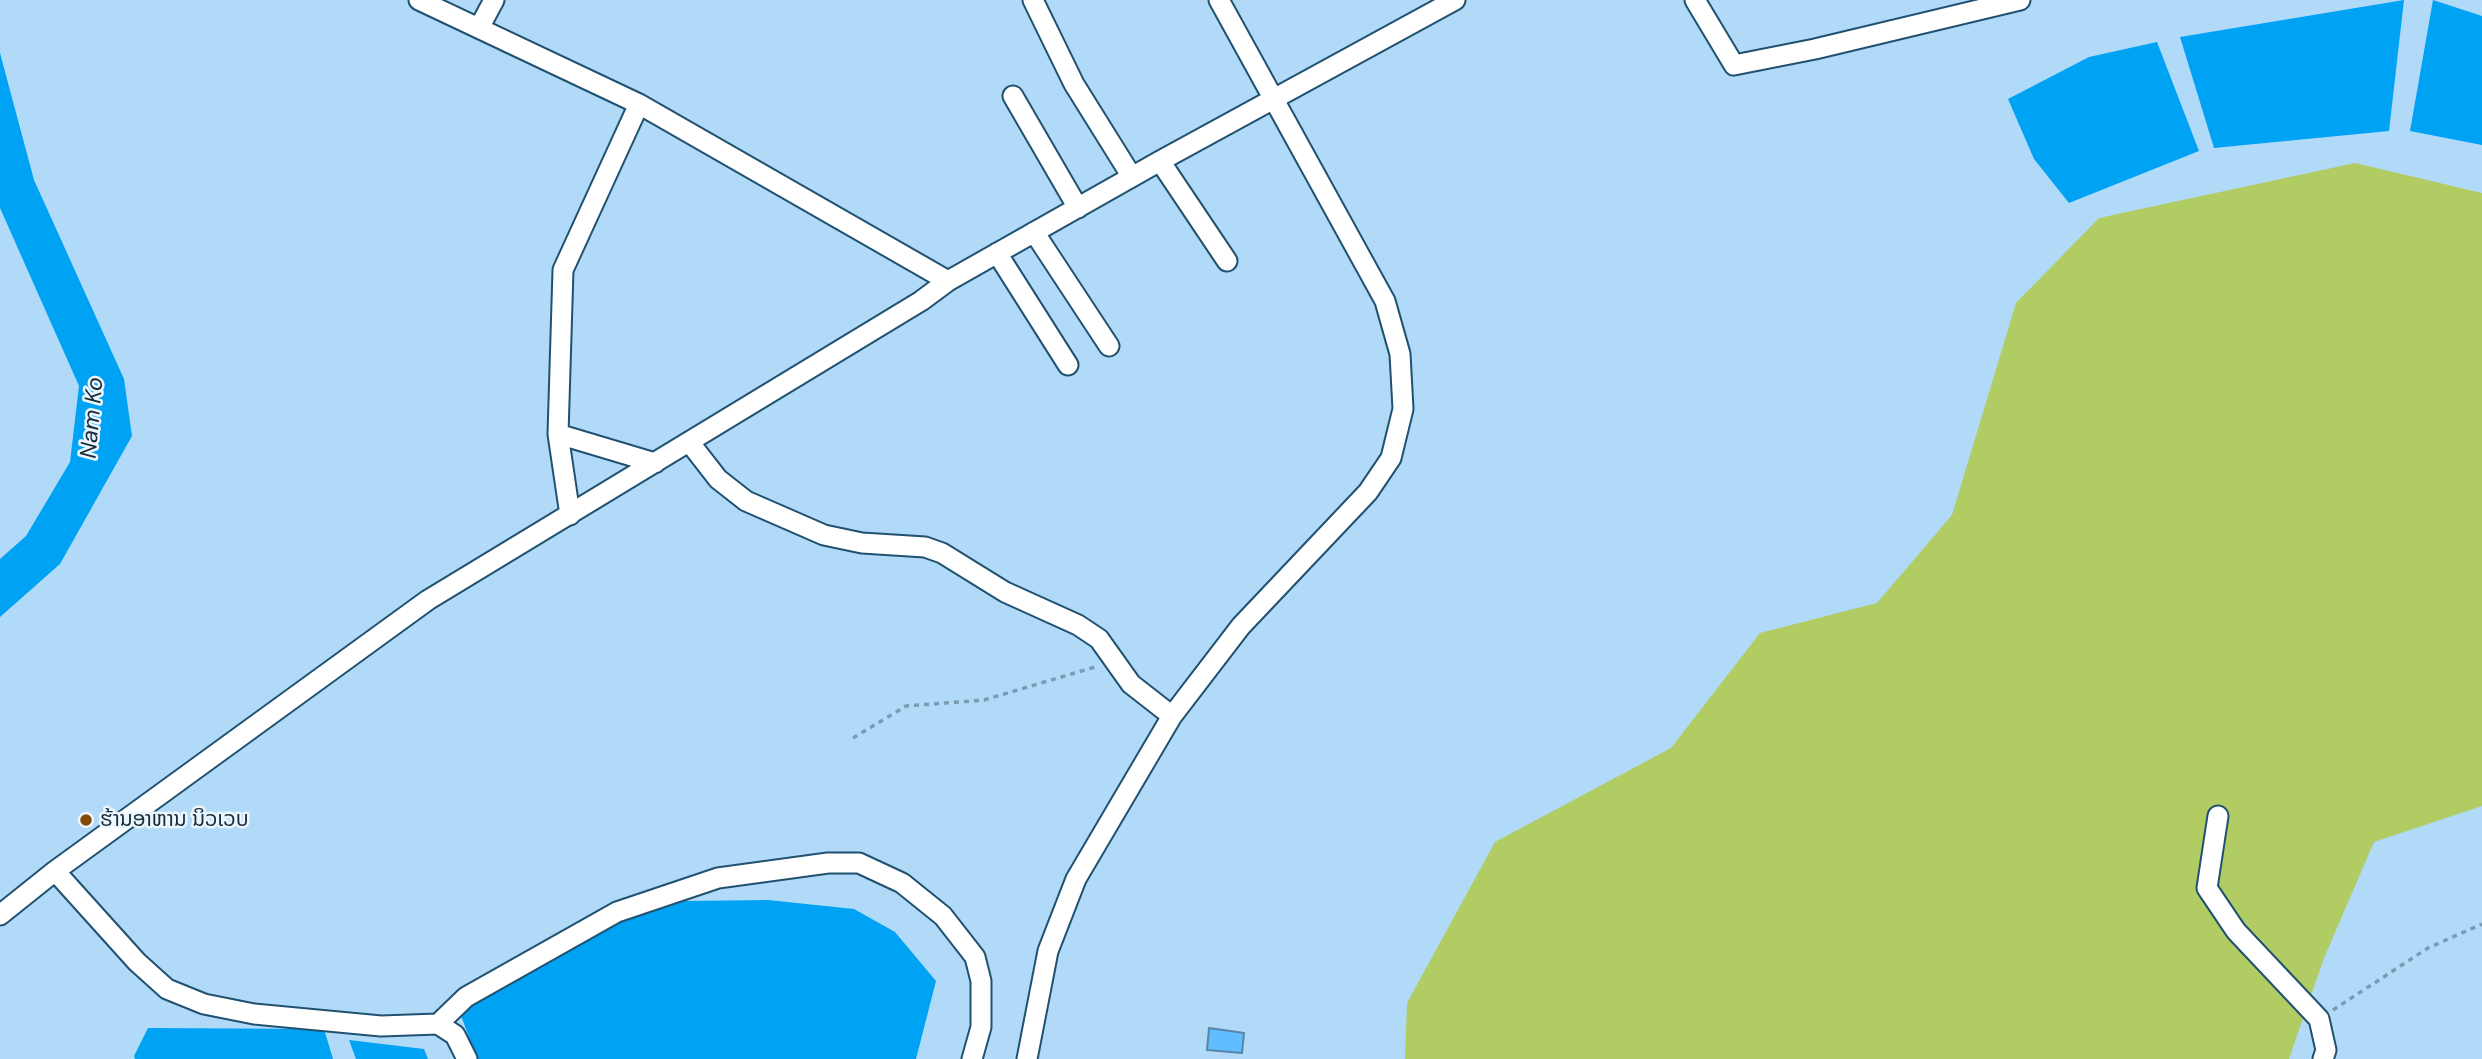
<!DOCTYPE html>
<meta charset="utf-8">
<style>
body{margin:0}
canvas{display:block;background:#b1d9f8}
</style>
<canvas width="2482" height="1059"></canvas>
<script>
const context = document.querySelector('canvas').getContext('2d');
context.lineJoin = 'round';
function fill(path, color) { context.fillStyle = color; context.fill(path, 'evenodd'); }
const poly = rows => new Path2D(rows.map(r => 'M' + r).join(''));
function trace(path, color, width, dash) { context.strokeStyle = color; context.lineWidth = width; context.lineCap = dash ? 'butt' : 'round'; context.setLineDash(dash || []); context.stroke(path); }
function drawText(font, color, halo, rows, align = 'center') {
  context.font = font + ' "DM Sans","Noto Sans Lao",sans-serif'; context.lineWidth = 5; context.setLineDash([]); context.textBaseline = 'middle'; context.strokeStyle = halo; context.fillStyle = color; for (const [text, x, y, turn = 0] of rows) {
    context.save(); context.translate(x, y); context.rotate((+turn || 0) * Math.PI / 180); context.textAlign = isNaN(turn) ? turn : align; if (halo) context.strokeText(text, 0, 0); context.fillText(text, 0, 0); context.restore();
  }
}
const green = poly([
 [2355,163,2482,193,2482,806,2374,842,2324,958,2289,1059,1405,1059,1407,1003,1495,842,1671,748,1760,633,1877,603,1952,515,2016,303,2099,218]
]);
const water = poly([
 [2404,0,2389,131,2214,148,2180,37],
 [2433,0,2482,16,2482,145,2410,131],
 [2157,42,2199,151,2069,203,2034,159,2008,99,2089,57],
 [0,53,34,180,124,379,132,436,60,564,0,617,0,559,26,536,70,462,79,386,0,208],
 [768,900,854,909,895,932,936,981,916,1059,477,1059,460,1013,593,931,685,901],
 [148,1028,324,1029,333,1059,135,1059,134,1056],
 [349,1040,424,1049,428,1059,356,1059]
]);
const building = poly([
 [1209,1028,1244,1033,1242,1053,1207,1050,1209,1028]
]);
const path = poly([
 [853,738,906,706,984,700,1095,667],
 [2333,1010,2428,948,2482,924]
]);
const minor = poly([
 [419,0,639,104,948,281],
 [1033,0,1074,84,1132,177],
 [1695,0,1734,65,1815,49,2020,0],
 [479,28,494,0],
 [1013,96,1078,208],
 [1160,161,1227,261],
 [1034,232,1109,346],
 [997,253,1068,365],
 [558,434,655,463],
 [690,443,718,479,746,501,824,535,862,543,925,547,942,553,1005,592,1078,625,1099,639,1131,684,1172,716],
 [570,515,558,434,563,270,639,104],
 [2218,816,2207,888,2236,931,2319,1019,2326,1050,2323,1059],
 [55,871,137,962,167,989,204,1004,254,1014,381,1026,438,1024,455,1035,467,1059],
 [0,915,55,871,428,600,921,301,948,281,1160,161,1455,0],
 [438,1024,466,997,617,912,718,878,828,863,859,863,902,883,943,916,975,957,981,981,981,1027,972,1059],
 [1027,1059,1048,951,1076,879,1172,716,1241,626,1368,492,1391,458,1403,409,1400,354,1385,301,1219,0]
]);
const markers = [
 [86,820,7,"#854b02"]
];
const poiNames = [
 ["ຮ້ານອາຫານ ນິວເວບ",100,820]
];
const waterNames = [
 ["Nam Ko",93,418,-85]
];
fill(green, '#b0cc62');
fill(water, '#00a3f4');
fill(building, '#60bdff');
trace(building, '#5685a8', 2);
trace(minor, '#215171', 23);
trace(path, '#7a9bb4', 3.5, [5, 5]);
trace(minor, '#fff', 19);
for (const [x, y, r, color] of markers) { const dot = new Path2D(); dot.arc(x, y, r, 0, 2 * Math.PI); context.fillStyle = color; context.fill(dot); trace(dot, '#ecf6fe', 2.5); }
drawText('21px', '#192d3c', '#ecf6fe', poiNames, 'left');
drawText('italic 23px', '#182d3c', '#ecf6fe', waterNames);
</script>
